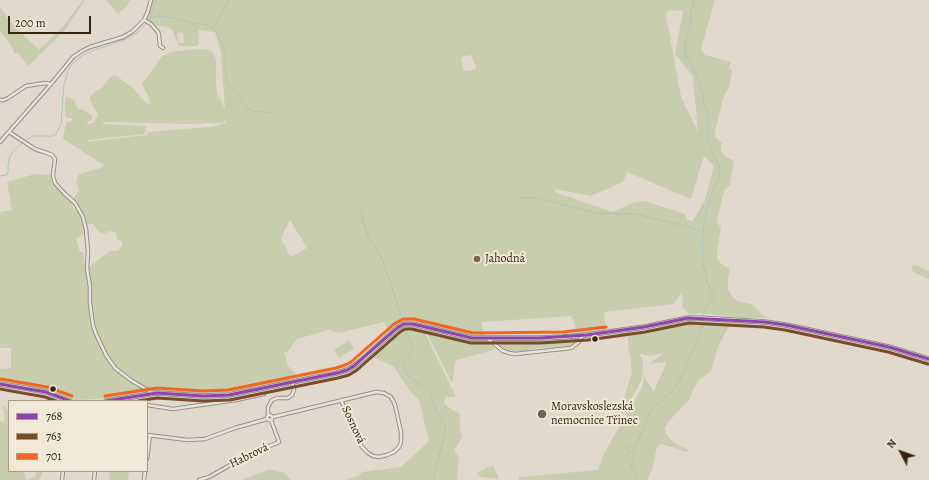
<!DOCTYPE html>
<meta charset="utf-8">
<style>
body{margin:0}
#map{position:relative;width:929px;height:480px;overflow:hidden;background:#e1dacc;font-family:Alegreya,serif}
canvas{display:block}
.legend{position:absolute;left:8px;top:400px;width:140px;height:72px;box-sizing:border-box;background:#f1e9d8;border:1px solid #a89a87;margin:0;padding:5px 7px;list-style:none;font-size:12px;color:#3b240e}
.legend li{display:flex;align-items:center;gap:8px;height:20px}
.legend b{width:20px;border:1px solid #a89a87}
.north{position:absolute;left:881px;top:432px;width:40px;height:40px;-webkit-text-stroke:3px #f1e9d8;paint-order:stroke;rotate:311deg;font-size:11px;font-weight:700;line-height:16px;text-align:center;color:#3b240e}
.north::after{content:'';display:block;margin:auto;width:14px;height:18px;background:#3b240e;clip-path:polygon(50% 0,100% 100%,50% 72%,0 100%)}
.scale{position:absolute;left:8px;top:16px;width:83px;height:18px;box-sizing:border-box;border:2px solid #3b240e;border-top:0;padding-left:5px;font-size:12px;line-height:14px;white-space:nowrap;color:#3b240e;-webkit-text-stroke:3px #f1e9d8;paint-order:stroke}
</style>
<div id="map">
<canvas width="929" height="480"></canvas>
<ul class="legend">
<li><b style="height:5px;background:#8e44ad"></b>768</li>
<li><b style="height:5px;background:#7a4b2a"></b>763</li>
<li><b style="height:5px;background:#f26522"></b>701</li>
</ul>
<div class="north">N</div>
<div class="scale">200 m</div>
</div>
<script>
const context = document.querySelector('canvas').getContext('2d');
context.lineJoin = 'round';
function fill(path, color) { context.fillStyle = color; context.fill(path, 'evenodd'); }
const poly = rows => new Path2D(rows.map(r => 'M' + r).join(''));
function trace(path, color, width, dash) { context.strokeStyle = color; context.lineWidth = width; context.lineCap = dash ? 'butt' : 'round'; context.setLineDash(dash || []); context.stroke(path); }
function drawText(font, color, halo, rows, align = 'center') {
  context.font = font + ' Alegreya,serif'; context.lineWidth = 4; context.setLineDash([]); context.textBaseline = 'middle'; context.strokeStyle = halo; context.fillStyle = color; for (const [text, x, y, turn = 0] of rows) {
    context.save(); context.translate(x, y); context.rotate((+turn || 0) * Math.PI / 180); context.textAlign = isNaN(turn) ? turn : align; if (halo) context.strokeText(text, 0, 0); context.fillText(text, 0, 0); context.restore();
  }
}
const green = poly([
 [83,0,85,0,67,27,67,28,28,66,18,53,14,54,14,51,10,44,0,31,0,6,6,16,15,27,38,49,40,49,62,28],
 [106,0,130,0,127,6,118,14],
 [153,0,715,0,701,49,705,55,731,62,729,68,731,69,732,72,730,84,723,99,715,131,716,138,722,142,721,149,721,152,727,157,734,161,730,185,724,191,717,222,721,228,717,250,717,258,720,263,730,269,728,278,728,290,734,299,740,302,752,304,762,314,767,318,743,318,699,313,689,314,683,308,682,292,674,304,604,312,606,330,576,334,575,323,571,316,482,322,483,336,469,335,447,330,413,321,403,321,396,324,389,331,384,322,339,333,329,330,297,339,288,351,284,353,288,366,297,375,297,378,242,391,76,400,46,391,0,381,0,369,11,368,11,348,0,348,0,212,12,210,7,182,35,174,51,175,57,186,74,203,73,205,74,208,80,213,84,225,85,233,76,239,80,252,83,252,86,271,88,278,90,278,89,267,110,251,118,251,122,246,122,242,118,240,116,237,116,232,107,231,107,234,99,232,92,223,86,225,82,212,76,202,72,199,79,191,76,181,79,174,101,168,104,165,63,139,66,122,72,121,72,118,67,118,65,115,65,102,66,96,72,99,75,102,78,109,84,110,86,112,90,113,92,116,92,120,86,122,89,124,93,123,98,115,97,113,90,100,90,97,96,91,101,89,110,77,114,75,118,77,133,88,143,100,149,104,150,101,149,98,142,84,162,56,170,52,199,49,210,50,214,54,216,60,216,84,217,93,225,109,221,53,215,32,198,30,199,43,197,46,179,46,172,30,167,27,147,24,145,19,148,15],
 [669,10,683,11,675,54,693,77,698,132,681,97,666,15],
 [183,32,184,43,179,43,177,33],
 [471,55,476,67,475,70,464,71,461,59,463,56,466,56],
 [226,120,226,123,211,127,148,132,146,135,85,142,89,140,144,134,146,131,145,126,103,124,103,122,187,124,221,123,224,122],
 [704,156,714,166,705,200,693,221,687,220,685,214,645,201,632,203,613,212,557,193,554,189,591,196,623,182,627,172,691,199],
 [290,220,307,248,290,257,281,238],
 [914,264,929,271,929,279,913,272,911,268],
 [699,320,756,323,756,324,735,325,728,328,719,344,711,371,699,380,694,388,689,400,668,422,665,429,668,437,673,442,687,449,688,450,687,452,662,444,657,446,652,470,647,480,519,480,519,477,598,470,604,453,628,412,626,414,622,413,621,409,632,372,630,354,628,349,628,334,616,335,618,333,632,331,633,333,660,328,660,326],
 [664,353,649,364,667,362,654,391,648,383,644,376,642,388,628,411,627,403,633,396,642,379,643,363,640,354,650,356],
 [408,327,417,327,421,329,425,333,456,397,447,397,446,395,444,402,446,406,460,414,460,430,462,436,457,446,454,450,459,458,457,480,345,480,358,476,362,472,401,467,429,441,419,400,410,391,393,366,372,357,398,330],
 [428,330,468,340,488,341,495,350,456,360,455,364,452,383,427,333],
 [514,339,546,340,577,339,578,341,571,347,569,347,552,349,552,347,530,349,530,351,511,352,505,350,494,341,494,340],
 [349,340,354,349,339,358,334,350],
 [3,405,8,410,9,410,9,471,24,471,26,480,35,477,36,471,43,471,39,480,0,480,0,422,5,421],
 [493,465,499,479,482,477,478,475,477,473],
 [269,469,285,473,291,480,242,480],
 [110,471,129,471,128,480,109,480]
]);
const stream = poly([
 [694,0,691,12,690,28,685,44,685,54,687,58,690,62,697,77,703,95,704,103,708,113,708,139,714,156,720,168,719,178,711,196,706,212,702,239,703,265,706,274,706,281,715,296,708,304,703,316],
 [150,18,159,16,175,18,192,23,208,25,213,29,229,0],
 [149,20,156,0],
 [213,29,217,33,222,43,225,53,226,80,230,86,238,95,244,104,248,109,254,111,273,113],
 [26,140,33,136,53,136,56,134,61,124,64,84,68,71,73,63,82,56,92,51,124,40,138,32,146,24],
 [0,176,7,175,8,172,8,166,10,155,22,143],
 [519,198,538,198,562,204,590,212],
 [361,210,364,225,369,238,381,256,391,284,403,323],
 [593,213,636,214,685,226],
 [688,227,702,232],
 [404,327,412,343,413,349,412,351,404,364,405,372,410,378,424,387,431,394,436,411,445,426,445,434,434,475,434,480],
 [633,480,636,477,636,473,631,466,634,455,634,453,628,451,628,447,636,445,651,410,672,391,679,382,700,334,703,320]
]);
const minor = poly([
 [144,20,151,24,158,32,159,35,160,46,163,48],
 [0,100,4,100,8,98,26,86,45,83,51,84],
 [9,132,35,149,47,153,52,155,55,159,53,176,55,183,64,193,75,203,83,217,86,229,88,252,87,268,90,287,90,304,93,325,96,334,106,355,115,368,132,381,153,393],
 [0,142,51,84,73,57,82,51,90,47,123,37,133,31,144,20,148,11,151,0],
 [488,339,503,351,509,353,515,354,571,348,579,342,582,336],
 [147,405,173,409,236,400,264,394],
 [268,415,268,407,272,400,277,398,288,398,292,395,294,390,292,382],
 [273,417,376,392,384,393,391,397,395,405,401,432,401,442,399,447,394,452,387,455,379,457,373,456,368,453,362,447,341,400],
 [147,435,188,440,205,439,235,428,267,419],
 [147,459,150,435],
 [62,480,63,471],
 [94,480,95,471],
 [144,480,145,471],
 [199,480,209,477,248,455,279,442,271,420,273,417,270,415,268,415,267,417,267,418,269,420,271,420]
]);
const tertiary = poly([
 [0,384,25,388,46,392,70,401],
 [106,401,157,393,203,396,229,395,337,373,347,370,354,366,364,358,397,328,404,324,413,324,472,338,540,338,563,337,587,335,644,327,688,318,699,318,765,322,786,325,889,347,929,359]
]);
const bus1 = poly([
 [0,384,46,392,70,401],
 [106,401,157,393,203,396,229,395,337,373,347,370,354,366,397,328,404,324,413,324,472,338,540,338,587,335,644,327,688,318,765,322,786,325,889,347,929,359]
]);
const bus2 = poly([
 [0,389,45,397,56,401],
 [138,401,157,398,203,401,230,400,338,378,349,375,357,370,400,332,405,329,412,329,471,343,540,343,588,340,645,332,689,323,764,327,785,330,888,352,928,364]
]);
const bus3 = poly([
 [1,379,47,387,72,396],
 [105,396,157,388,203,391,228,390,336,368,345,365,351,362,394,324,403,319,414,319,473,333,563,332,606,327]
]);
const markers = [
 [477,259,4,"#756450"],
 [595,339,3.5,"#3b240e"],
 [53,389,3.5,"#3b240e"],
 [542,414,5,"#756450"]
];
const poiNames = [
 ["Jahodná",485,259],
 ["Moravskoslezská",551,407],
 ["nemocnice Třinec",551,421]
];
const streetNames = [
 ["Sosnová",353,425,65],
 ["Habrová",249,456,-26]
];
fill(green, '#c8cdae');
trace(stream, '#aec6b8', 1);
trace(minor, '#968f84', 4.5);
trace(tertiary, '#968f84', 5.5);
trace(minor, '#e8e4dd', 2.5);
trace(tertiary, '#e8e4dd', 3.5);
trace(bus1, '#8e44ad', 3);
trace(bus2, '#7a4b2a', 3);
trace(bus3, '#f26522', 3);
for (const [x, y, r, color] of markers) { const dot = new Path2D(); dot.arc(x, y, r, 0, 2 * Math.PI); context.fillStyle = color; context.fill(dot); trace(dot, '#f1e9d8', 1.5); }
drawText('12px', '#3b240e', '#f1e9d8', poiNames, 'left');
drawText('12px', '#3b240e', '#f1e9d8', streetNames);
</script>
